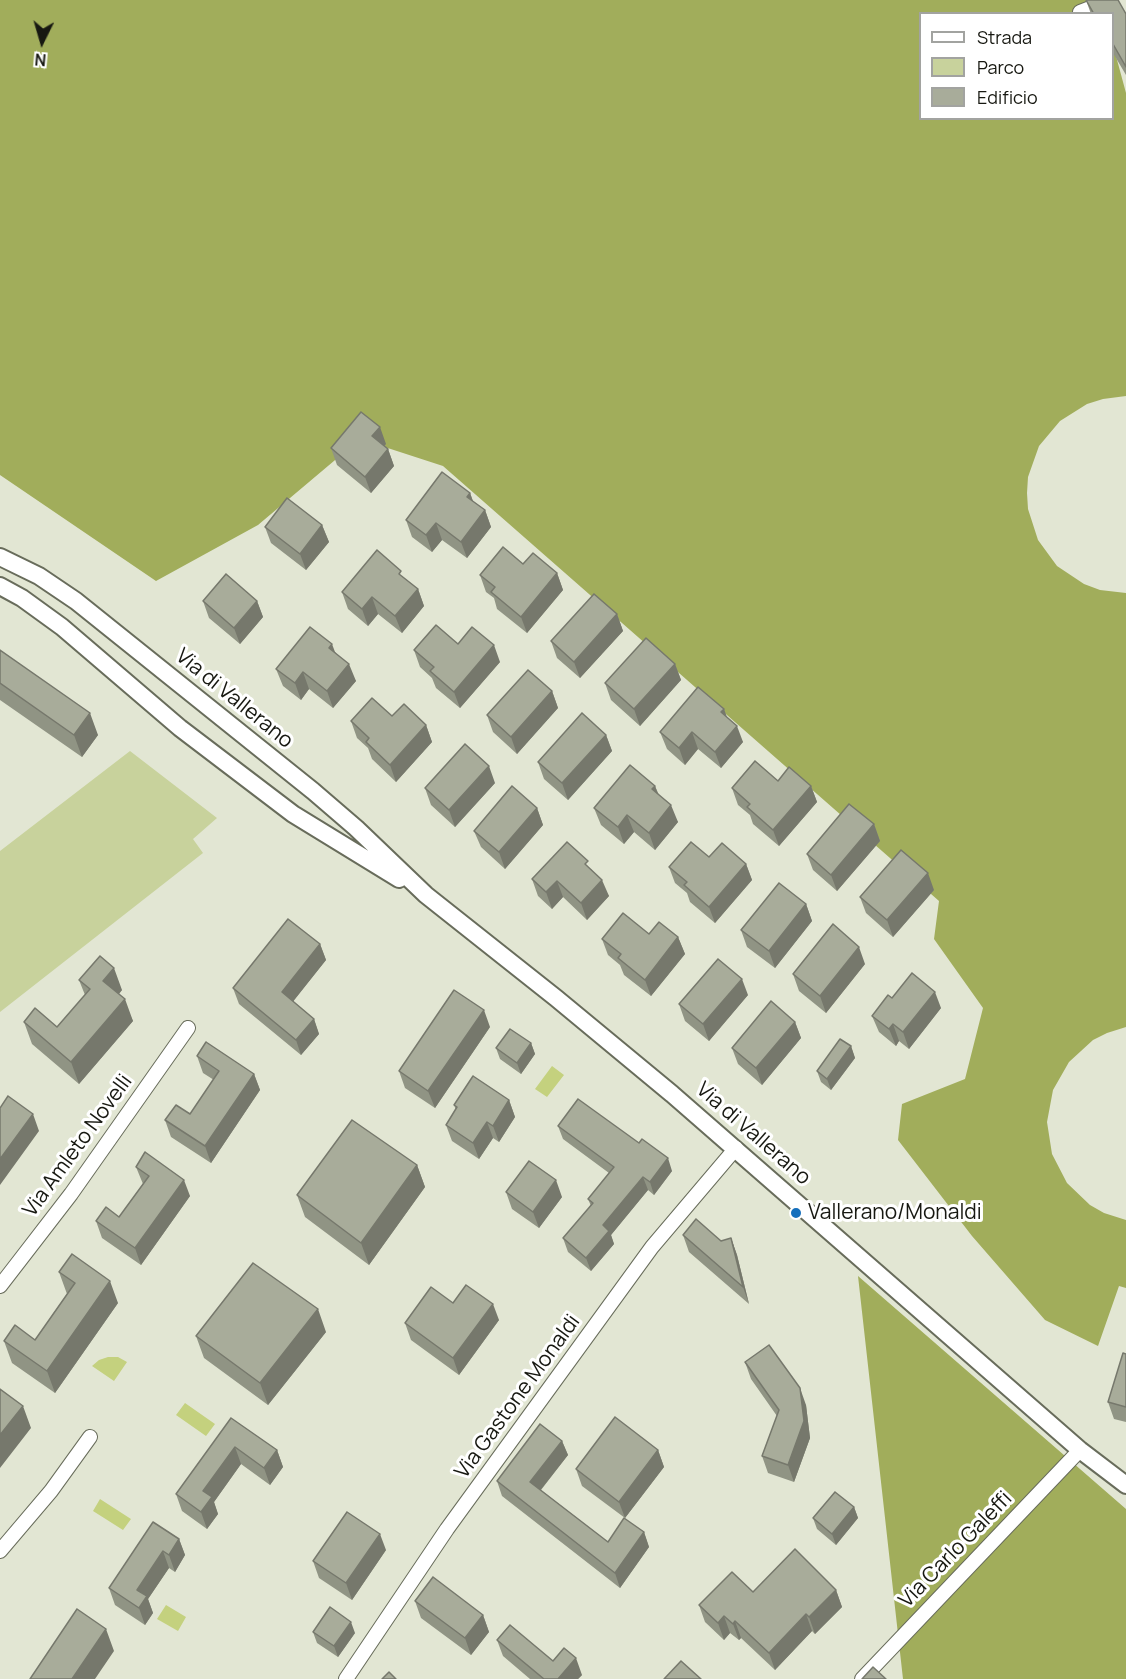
<!DOCTYPE html>
<style>
body{margin:0}
#map{position:relative;width:1126px;height:1679px;overflow:hidden;background:#e2e6d3;font-family:Manrope,sans-serif}
canvas{display:block}
.legend{position:absolute;left:919px;top:12px;width:195px;height:108px;box-sizing:border-box;background:#fff;border:2px solid #a2a3a0;margin:0;padding:8px 10px;list-style:none;font-size:18px;color:#171811}
.legend li{display:flex;align-items:center;gap:12px;height:30px}
.legend b{width:30px;border:2px solid #a2a3a0}
.north{position:absolute;left:12px;top:12px;width:60px;height:60px;-webkit-text-stroke:4px #fff;paint-order:stroke;rotate:185deg;font-size:16px;font-weight:700;line-height:24px;text-align:center;color:#171811}
.north::after{content:'';display:block;margin:auto;width:21px;height:27px;background:#171811;clip-path:polygon(50% 0,100% 100%,50% 72%,0 100%)}
</style>
<div id="map">
<canvas width="1126" height="1679"></canvas>
<ul class="legend">
<li><b style="height:8px;background:#fff"></b>Strada</li>
<li><b style="height:16px;background:#c8d29c"></b>Parco</li>
<li><b style="height:16px;background:#a8ac9a"></b>Edificio</li>
</ul>
<div class="north">N</div>
</div>
<script>
const context = document.querySelector('canvas').getContext('2d');
context.lineJoin = 'round';
function fill(path, color) { context.fillStyle = color; context.fill(path, 'evenodd'); }
const poly = rows => new Path2D(rows.map(r => 'M' + r).join(''));
function trace(path, color, width, dash) { context.strokeStyle = color; context.lineWidth = width; context.lineCap = dash ? 'butt' : 'round'; context.setLineDash(dash || []); context.stroke(path); }
function drawText(font, color, halo, rows, align = 'center') {
  context.font = font + ' Manrope,sans-serif'; context.lineWidth = 6; context.setLineDash([]); context.textBaseline = 'middle'; context.strokeStyle = halo; context.fillStyle = color; for (const [text, x, y, turn = 0] of rows) {
    context.save(); context.translate(x, y); context.rotate((+turn || 0) * Math.PI / 180); context.textAlign = isNaN(turn) ? turn : align; if (halo) context.strokeText(text, 0, 0); context.fillText(text, 0, 0); context.restore();
  }
}
const green = poly([
 [130,751,217,818,193,839,203,853,0,1012,0,851]
]);
const forest = poly([
 [0,0,1115,0,1104,13,920,14,920,118,1112,118,1113,45,1126,93,1126,396,1103,399,1087,404,1060,421,1039,446,1028,477,1027,493,1028,509,1038,540,1057,566,1084,584,1100,590,1126,593,1126,1027,1107,1033,1093,1040,1069,1062,1053,1090,1047,1122,1052,1154,1067,1183,1090,1205,1104,1213,1126,1220,1126,1288,1119,1286,1098,1346,1045,1320,972,1236,898,1140,902,1104,965,1079,983,1008,934,939,939,901,443,466,360,439,258,525,156,581,0,475],
 [858,1276,1126,1509,1126,1679,903,1679]
]);
const water = poly([
 [552,1066,564,1075,547,1097,535,1089],
 [108,1357,118,1357,127,1362,114,1381,92,1366,99,1360],
 [185,1403,215,1424,206,1436,176,1415],
 [100,1499,131,1519,123,1530,93,1511],
 [166,1605,186,1617,178,1631,157,1619]
]);
const minor = poly([
 [1080,12,1111,0],
 [0,1286,71,1194,188,1028],
 [0,1551,51,1491,90,1437],
 [346,1679,447,1529,652,1247,736,1148],
 [862,1679,1080,1450]
]);
const tertiary = poly([
 [0,557,39,576,76,601,313,791,356,828,426,895,556,998,672,1094,1080,1450,1126,1485],
 [0,586,22,598,62,627,180,728,293,814,399,879]
]);
const wall = poly([
 [1086,0,1126,14,1126,75,1113,53,1113,14,1091,14],
 [386,444,384,446,388,449,394,466,371,493,337,465,331,448],
 [470,493,473,501,485,510,491,527,467,558,442,540,432,552,412,537,406,520],
 [322,525,329,542,306,570,271,543,265,527],
 [523,564,557,573,563,590,527,633,497,609,494,598,486,592,480,575],
 [404,578,418,589,424,606,402,633,378,614,368,626,348,609,342,592],
 [203,601,257,601,263,617,240,644,209,618],
 [617,614,623,631,580,678,557,658,551,641],
 [458,644,500,662,460,708,436,688,432,678,420,667,414,650],
 [0,650,98,735,82,757,0,700],
 [335,652,356,681,333,708,309,689,301,700,283,686,276,669],
 [675,664,681,680,640,726,611,700,605,683],
 [552,691,558,708,517,754,493,732,487,715],
 [724,709,727,718,743,742,721,768,698,749,685,765,667,749,660,732],
 [392,716,426,725,432,742,396,782,372,759,368,748,357,738,351,721],
 [606,735,612,751,568,800,544,779,538,762],
 [495,783,455,827,431,805,425,788],
 [655,786,659,795,678,822,655,850,634,832,624,844,601,825,594,808],
 [811,786,817,802,779,846,753,824,750,815,738,805,732,788],
 [537,808,543,825,505,869,481,847,474,831],
 [874,824,880,841,837,891,813,870,807,854],
 [709,857,746,864,752,880,715,923,690,902,687,893,675,883,669,867],
 [591,869,609,896,587,920,563,897,552,909,538,896,532,879],
 [934,890,893,937,866,913,860,897],
 [806,904,812,921,775,968,747,947,741,930],
 [649,934,678,937,685,954,651,996,624,975,620,965,608,955,602,939],
 [320,944,326,960,293,1001,314,1019,319,1034,301,1055,239,1004,233,988],
 [865,964,826,1013,799,991,793,974],
 [79,980,122,990,119,994,133,1021,79,1084,32,1044,24,1022,57,1027,85,995],
 [748,995,709,1041,685,1021,679,1004],
 [892,998,941,1008,909,1049,899,1041,896,1046,879,1032,872,1016],
 [795,1022,801,1038,762,1085,738,1064,732,1048],
 [490,1027,435,1108,405,1088,399,1071],
 [531,1043,535,1054,521,1074,500,1059,496,1048],
 [851,1046,855,1058,831,1090,821,1082,817,1071],
 [197,1056,254,1074,260,1090,211,1163,171,1137,165,1120,190,1114,214,1080,203,1073],
 [509,1100,515,1117,499,1142,493,1138,479,1159,452,1141,446,1125,456,1110,454,1105],
 [558,1126,672,1171,654,1195,648,1190,611,1235,614,1244,591,1271,568,1252,563,1238,591,1206,588,1199,609,1173,563,1139],
 [417,1165,425,1187,369,1265,305,1217,297,1195],
 [136,1167,190,1196,141,1265,102,1238,96,1221,119,1217,143,1184],
 [506,1192,562,1197,539,1228,512,1209],
 [683,1235,721,1241,731,1238,737,1255,749,1304,689,1252],
 [59,1272,118,1303,55,1393,12,1363,4,1341,35,1340,67,1294],
 [453,1303,499,1320,459,1375,411,1340,405,1323],
 [326,1332,268,1405,204,1358,196,1336],
 [1126,1354,1126,1422,1114,1419,1108,1402],
 [745,1362,806,1405,810,1438,794,1482,768,1473,762,1456,777,1416,751,1379],
 [231,1418,277,1450,283,1467,270,1485,241,1464,214,1502,218,1514,207,1529,182,1511,176,1494],
 [562,1441,568,1455,541,1490,608,1542,644,1532,649,1547,620,1588,502,1496,497,1481],
 [658,1450,664,1467,625,1518,582,1486,576,1469],
 [854,1507,858,1518,836,1545,817,1529,813,1518],
 [179,1539,185,1555,175,1572,169,1568,148,1599,153,1613,145,1625,115,1605,109,1588],
 [386,1550,352,1600,319,1578,313,1561],
 [836,1590,842,1607,815,1634,812,1631,775,1670,741,1638,739,1640,730,1633,724,1640,705,1622,699,1605,753,1592],
 [415,1601,483,1615,489,1632,471,1655,421,1618],
 [313,1632,355,1633,338,1657,317,1643],
 [497,1640,582,1675,578,1679,530,1679,503,1656]
]);
const shadedWall = poly([
 [380,427,386,444,378,453,372,436],
 [388,449,394,466,371,493,365,477],
 [470,493,476,510,467,497],
 [485,510,491,527,467,558,461,542],
 [436,523,442,540,432,552,426,535],
 [322,525,329,542,306,570,300,554],
 [557,573,563,590,527,633,521,617],
 [418,589,424,606,402,633,395,616],
 [372,597,378,614,368,626,362,609],
 [257,601,263,617,240,644,234,628],
 [617,614,623,631,580,678,574,662],
 [332,644,338,660,329,648],
 [494,645,500,662,460,708,454,692],
 [349,664,356,681,333,708,327,691],
 [675,664,681,680,640,726,634,709],
 [303,672,309,689,301,700,295,683],
 [552,691,558,708,517,754,511,737],
 [724,709,730,726,721,712],
 [90,713,98,735,82,757,74,735],
 [426,725,432,742,396,782,390,765],
 [737,726,743,742,721,768,715,752],
 [692,732,698,749,685,765,679,748],
 [606,735,612,751,568,800,562,783],
 [489,766,495,783,455,827,449,810],
 [655,786,661,802,652,789],
 [811,786,817,802,779,846,773,830],
 [671,805,678,822,655,850,649,833],
 [537,808,543,825,505,869,499,852],
 [627,815,634,832,624,844,618,827],
 [874,824,880,841,837,891,831,875],
 [746,864,752,880,715,923,709,907],
 [928,873,934,890,893,937,887,920],
 [602,880,609,896,587,920,581,903],
 [557,881,563,897,552,909,546,892],
 [806,904,812,921,775,968,769,951],
 [678,937,685,954,651,996,645,980],
 [320,944,326,960,288,1008,282,992],
 [859,947,865,964,826,1013,820,996],
 [114,968,122,990,111,1003,103,981],
 [742,979,748,995,709,1041,703,1024],
 [935,992,941,1008,909,1049,903,1032],
 [125,999,133,1021,79,1084,71,1062],
 [484,1010,490,1027,435,1108,428,1091],
 [314,1019,319,1034,301,1055,296,1040],
 [795,1022,801,1038,762,1085,756,1068],
 [893,1024,899,1041,896,1046,889,1029],
 [531,1043,535,1054,521,1074,517,1063],
 [851,1046,855,1058,831,1090,827,1079],
 [254,1074,260,1090,211,1163,205,1146],
 [509,1100,515,1117,499,1142,493,1126],
 [33,1114,39,1131,0,1185,0,1159],
 [487,1122,493,1138,479,1159,473,1143],
 [668,1158,672,1171,654,1195,650,1182],
 [417,1165,425,1187,369,1265,361,1243],
 [643,1177,648,1190,611,1235,614,1244,591,1271,586,1258,603,1225],
 [184,1180,190,1196,141,1265,135,1248],
 [556,1180,562,1197,539,1228,533,1212],
 [731,1238,737,1255,749,1304,743,1287],
 [110,1281,118,1303,55,1393,47,1371],
 [493,1304,499,1320,459,1375,453,1358],
 [318,1309,326,1332,268,1405,260,1383],
 [800,1388,806,1405,810,1438,794,1482,788,1465],
 [23,1406,31,1428,0,1468,0,1435],
 [562,1441,568,1455,535,1497,530,1482],
 [235,1447,241,1464,214,1502,218,1514,207,1529,201,1512,203,1491],
 [277,1450,283,1467,270,1485,264,1468],
 [658,1450,664,1467,625,1518,619,1502],
 [854,1507,858,1518,836,1545,832,1534],
 [644,1532,649,1547,620,1588,615,1573],
 [380,1534,386,1550,352,1600,346,1583],
 [179,1539,185,1555,175,1572,169,1555],
 [163,1551,169,1568,148,1599,153,1613,145,1625,139,1608,137,1590],
 [836,1590,842,1607,815,1634,809,1617],
 [806,1614,812,1631,775,1670,769,1653],
 [483,1615,489,1632,471,1655,465,1638],
 [724,1616,730,1633,724,1640,718,1623],
 [735,1621,741,1638,739,1640,733,1624],
 [351,1622,355,1633,338,1657,334,1646],
 [106,1629,114,1651,95,1679,72,1679],
 [576,1658,582,1675,578,1679,558,1679]
]);
const building = poly([
 [1086,0,1118,0,1126,14,1126,67,1113,44,1113,14,1094,14,1086,0],
 [361,412,380,427,372,436,388,449,365,477,331,448,361,412],
 [442,472,470,493,467,497,485,510,461,542,436,523,426,535,406,520,442,472],
 [287,498,322,525,300,554,265,527,287,498],
 [503,547,523,564,533,553,557,573,521,617,491,592,495,587,480,575,503,547],
 [377,550,401,571,399,574,418,589,395,616,372,597,362,609,342,592,377,550],
 [226,574,257,601,234,628,203,601,226,574],
 [594,594,617,614,574,662,551,641,594,594],
 [436,625,458,644,472,627,494,645,454,692,430,671,434,667,414,650,436,625],
 [310,627,332,644,329,648,349,664,327,691,303,672,295,683,276,669,310,627],
 [646,638,675,664,634,709,605,683,646,638],
 [0,650,90,713,74,735,0,683,0,650],
 [528,670,552,691,511,737,487,715,528,670],
 [698,687,724,709,721,712,737,726,715,752,692,732,679,748,660,732,698,687],
 [372,698,392,716,404,704,426,725,390,765,366,742,369,738,351,721,372,698],
 [582,713,606,735,562,783,538,762,582,713],
 [465,744,489,766,449,810,425,788,465,744],
 [755,761,778,781,789,767,811,786,773,830,747,807,750,804,732,788,755,761],
 [630,765,655,786,652,789,671,805,649,833,627,815,618,827,594,808,630,765],
 [512,786,537,808,499,852,474,831,512,786],
 [849,804,874,824,831,875,807,854,849,804],
 [567,842,588,861,585,864,602,880,581,903,557,881,546,892,532,879,567,842],
 [691,842,709,857,722,843,746,864,709,907,684,885,687,882,669,867,691,842],
 [901,850,928,873,887,920,860,897,901,850],
 [779,883,806,904,769,951,741,930,779,883],
 [623,913,649,934,659,922,678,937,645,980,618,958,621,954,602,939,623,913],
 [288,919,320,944,282,992,314,1019,296,1040,233,988,288,919],
 [833,924,859,947,820,996,793,974,833,924],
 [100,956,114,968,103,981,125,999,71,1062,24,1022,35,1008,57,1027,90,989,79,980,100,956],
 [718,959,742,979,703,1024,679,1004,718,959],
 [912,973,935,992,903,1032,893,1024,889,1029,872,1016,888,995,892,998,912,973],
 [454,990,484,1010,428,1091,399,1071,454,990],
 [771,1001,795,1022,756,1068,732,1048,771,1001],
 [510,1029,531,1043,517,1063,496,1048,510,1029],
 [840,1039,851,1046,827,1079,817,1071,840,1039],
 [206,1042,254,1074,205,1146,165,1120,176,1105,190,1114,219,1071,197,1056,206,1042],
 [473,1076,509,1100,493,1126,487,1122,473,1143,446,1125,457,1107,454,1105,473,1076],
 [8,1096,33,1114,0,1159,0,1108,8,1096],
 [578,1099,639,1143,642,1139,668,1158,650,1182,643,1177,603,1225,609,1231,586,1258,563,1238,593,1203,588,1199,614,1167,558,1126,578,1099],
 [352,1120,417,1165,361,1243,297,1195,352,1120],
 [145,1152,184,1180,135,1248,96,1221,106,1207,119,1217,149,1176,136,1167,145,1152],
 [529,1161,556,1180,533,1212,506,1192,529,1161],
 [696,1219,721,1241,731,1238,743,1287,683,1235,696,1219],
 [72,1254,110,1281,47,1371,4,1341,15,1325,35,1340,75,1283,59,1272,72,1254],
 [253,1263,318,1309,260,1383,196,1336,253,1263],
 [466,1285,493,1304,453,1358,405,1323,431,1287,453,1303,466,1285],
 [769,1345,800,1388,804,1421,788,1465,762,1456,779,1410,745,1362,769,1345],
 [1123,1353,1126,1354,1126,1407,1108,1402,1123,1353],
 [0,1389,23,1406,0,1435,0,1389],
 [615,1417,658,1450,619,1502,576,1469,615,1417],
 [231,1418,277,1450,264,1468,235,1447,203,1491,212,1497,201,1512,176,1494,231,1418],
 [540,1424,562,1441,530,1482,608,1542,624,1518,644,1532,615,1573,497,1481,540,1424],
 [835,1492,854,1507,832,1534,813,1518,835,1492],
 [347,1512,380,1534,346,1583,313,1561,347,1512],
 [153,1522,179,1539,169,1555,163,1551,137,1590,147,1596,139,1608,109,1588,153,1522],
 [795,1549,836,1590,809,1617,806,1614,769,1653,735,1621,733,1624,724,1616,718,1623,699,1605,732,1572,753,1592,795,1549],
 [433,1577,483,1615,465,1638,415,1601,433,1577],
 [330,1607,351,1622,334,1646,313,1632,330,1607],
 [77,1609,106,1629,72,1679,30,1679,77,1609],
 [510,1625,553,1661,564,1648,576,1658,558,1679,544,1679,497,1640,510,1625],
 [681,1661,701,1679,664,1679,681,1661],
 [873,1667,886,1679,862,1679,873,1667],
 [389,1672,396,1679,382,1679,389,1672]
]);
const markers = [
 [796,1213,6,"#156fbc"]
];
const streetNames = [
 ["Via di Vallerano",234,699,39],
 ["Via di Vallerano",753,1134,41],
 ["Via Amleto Novelli",78,1146,-54],
 ["Via Gastone Monaldi",518,1397,-54],
 ["Via Carlo Galeffi",956,1550,-46]
];
const poiNames = [
 ["Vallerano/Monaldi",808,1213]
];
fill(green, '#c8d29c');
fill(forest, '#a1ad5b');
fill(water, '#c4d17e');
trace(minor, '#686c5b', 16);
trace(tertiary, '#686c5b', 20);
trace(minor, '#fff', 14);
trace(tertiary, '#fff', 16);
fill(wall, '#909484');
fill(shadedWall, '#76786c');
fill(building, '#a8ac9a');
trace(building, '#76786c', 1.5);
for (const [x, y, r, color] of markers) { const dot = new Path2D(); dot.arc(x, y, r, 0, 2 * Math.PI); context.fillStyle = color; context.fill(dot); trace(dot, '#fff', 2); }
drawText('21px', '#171811', '#fff', streetNames);
drawText('21px', '#171811', '#fff', poiNames, 'left');
</script>
